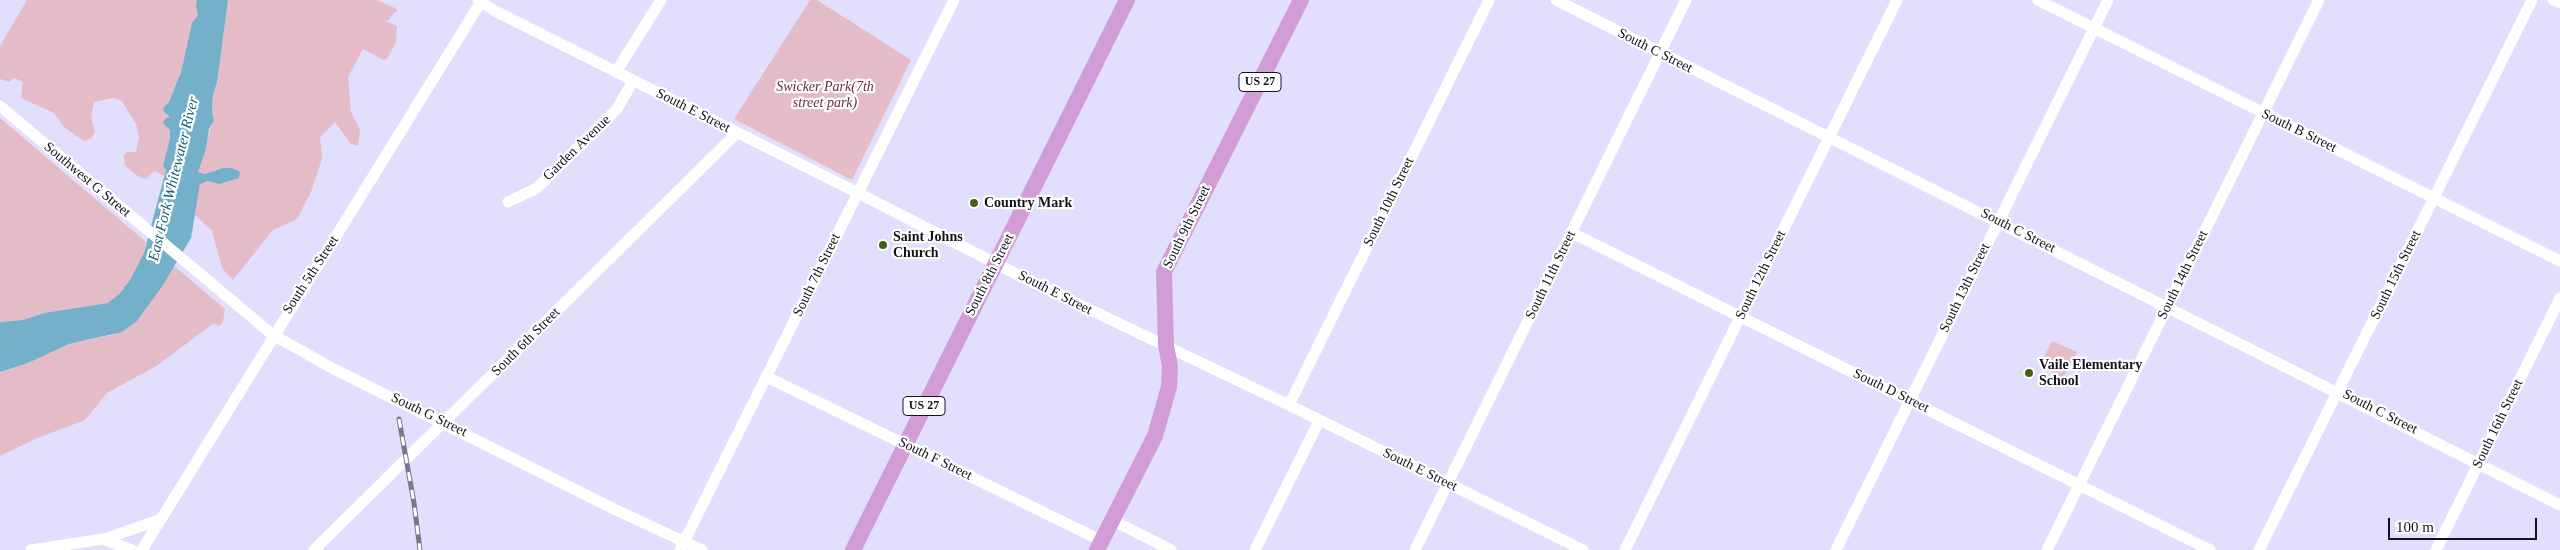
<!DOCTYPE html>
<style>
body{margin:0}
#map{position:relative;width:2560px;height:550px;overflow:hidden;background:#e2defd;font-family:"Times New Roman",serif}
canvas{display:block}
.scale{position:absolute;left:2388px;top:518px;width:149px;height:22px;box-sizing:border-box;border:2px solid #13121c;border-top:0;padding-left:6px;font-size:15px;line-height:18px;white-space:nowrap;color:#13121c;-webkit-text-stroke:4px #fff;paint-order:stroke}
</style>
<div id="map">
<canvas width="2560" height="550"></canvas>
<div class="scale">100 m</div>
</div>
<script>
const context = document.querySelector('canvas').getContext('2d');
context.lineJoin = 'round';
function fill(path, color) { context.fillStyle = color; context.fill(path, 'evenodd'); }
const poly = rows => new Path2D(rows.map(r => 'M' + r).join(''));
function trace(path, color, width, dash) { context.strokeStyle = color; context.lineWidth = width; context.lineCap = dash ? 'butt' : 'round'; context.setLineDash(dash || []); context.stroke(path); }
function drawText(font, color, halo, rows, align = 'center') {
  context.font = font + ' "Times New Roman",serif'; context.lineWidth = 4.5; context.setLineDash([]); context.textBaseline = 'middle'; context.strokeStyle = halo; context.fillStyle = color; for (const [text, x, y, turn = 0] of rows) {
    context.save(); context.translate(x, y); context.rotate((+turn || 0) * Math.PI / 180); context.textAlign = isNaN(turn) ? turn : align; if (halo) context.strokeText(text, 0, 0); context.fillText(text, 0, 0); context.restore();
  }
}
const green = poly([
 [27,0,197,0,196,6,199,15,192,23,181,72,169,102,163,108,164,112,170,117,167,126,170,130,169,147,163,166,166,170,164,176,154,171,146,179,139,177,125,166,124,155,127,152,136,152,139,138,136,124,122,101,113,98,94,102,91,117,95,132,91,139,84,141,64,127,54,113,21,98,23,82,14,78,9,82,0,79,0,46],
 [228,0,377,0,397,9,397,12,395,11,388,21,380,19,397,26,396,42,388,57,384,60,363,49,348,77,351,112,360,130,358,146,351,144,335,122,320,137,322,159,311,192,297,219,273,230,233,280,222,268,212,231,194,214,200,184,203,181,230,181,233,178,227,169,217,170,205,174,198,172,214,117,212,112,213,94,217,83],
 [810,0,817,0,911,60,852,180,734,119],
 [0,118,146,242,144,253,130,280,120,293,108,303,44,313,23,320,0,322],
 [174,266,225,309,223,322,219,326,214,323,158,365,107,393,85,420,35,439,0,456,0,372,28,363,69,344,112,335,137,321],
 [2052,341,2077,352,2063,378,2050,371,2043,359]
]);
const water = poly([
 [197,0,228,0,217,83,213,94,212,112,214,120,209,129,206,149,198,172,205,174,223,168,232,168,240,172,239,178,219,184,208,181,200,184,191,238,163,285,137,321,122,332,69,344,28,363,0,372,0,322,23,320,44,313,108,303,120,293,130,280,144,253,158,200,166,170,163,166,170,138,170,130,163,123,165,119,170,117,164,112,163,108,169,102,181,72,192,23,198,15,196,6]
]);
const minor = poly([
 [478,0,495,11,858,193,1024,278,1289,405,1583,550],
 [1556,0,2560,505],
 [2038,0,2560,261],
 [2553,0,2560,3],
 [616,72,661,0],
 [0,106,273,335,332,368,614,509,702,550],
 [508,202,537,188,617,109,633,81],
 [1572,233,2210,550],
 [767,377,1102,541],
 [1289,405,1489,0],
 [1112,520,1171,550],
 [104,539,159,520],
 [31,550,103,539,132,550],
 [142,550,482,0],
 [314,550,737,133],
 [680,550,954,0],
 [1255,550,1319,421],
 [1415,550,1686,0],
 [1625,550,1897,0],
 [1836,550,2108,0],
 [2047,550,2319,0],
 [2259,550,2532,0],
 [2436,550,2560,298]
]);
const highway = poly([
 [853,550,1127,0],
 [1097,550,1155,436,1169,387,1170,366,1166,346,1164,272,1301,0]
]);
const rail = poly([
 [399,419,414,503,420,550]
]);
const markers = [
 [974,203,5,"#456011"],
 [883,245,5,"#456011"],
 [2029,373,5,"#456011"]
];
const shields = [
 [1260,82,42],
 [924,406,42]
];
const shieldNames = [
 ["US 27",1260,82],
 ["US 27",924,406]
];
const streetNames = [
 ["South C Street",1655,51,27],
 ["South E Street",693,111,27],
 ["South B Street",2299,131,26],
 ["Garden Avenue",577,148,-44],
 ["Southwest G Street",87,180,40],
 ["South 10th Street",1389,202,-64],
 ["South 9th Street",1187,227,-64],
 ["South C Street",2018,231,27],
 ["South 5th Street",311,275,-57],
 ["South 7th Street",817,275,-64],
 ["South 8th Street",990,275,-63],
 ["South 11th Street",1551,275,-64],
 ["South 12th Street",1761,275,-64],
 ["South 14th Street",2183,275,-64],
 ["South 15th Street",2396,275,-64],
 ["South 13th Street",1965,288,-64],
 ["South E Street",1055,293,27],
 ["South 6th Street",526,342,-45],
 ["South D Street",1891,391,26],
 ["South C Street",2380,412,27],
 ["South G Street",429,415,26],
 ["South 16th Street",2498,424,-64],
 ["South F Street",935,459,26],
 ["South E Street",1420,470,26]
];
const parkNames = [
 ["Swicker Park(7th",825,87],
 ["street park)",825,103]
];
const poiNames = [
 ["Country Mark",984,203],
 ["Saint Johns",893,237],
 ["Church",893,253],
 ["Vaile Elementary",2039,365],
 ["School",2039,381]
];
const waterNames = [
 ["East Fork Whitewater River",174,179,-76]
];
fill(green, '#e4bcc8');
fill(water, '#74b0c9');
trace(minor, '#fff', 11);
trace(highway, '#d29dd6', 16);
trace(rail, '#79778b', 5);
trace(rail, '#fff', 3, [9]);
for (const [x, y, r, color] of markers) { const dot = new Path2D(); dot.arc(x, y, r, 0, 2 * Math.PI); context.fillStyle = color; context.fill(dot); trace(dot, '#fff', 2); }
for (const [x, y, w] of shields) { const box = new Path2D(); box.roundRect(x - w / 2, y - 9.5, w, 19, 4); context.fillStyle = '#fff'; context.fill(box); trace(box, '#13121c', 1); }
drawText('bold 12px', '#13121c', null, shieldNames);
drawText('14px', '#13121c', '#fff', streetNames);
drawText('italic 14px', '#6b2743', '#fff', parkNames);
drawText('bold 14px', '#13121c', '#fff', poiNames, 'left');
drawText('italic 15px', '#105f78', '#fff', waterNames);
</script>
